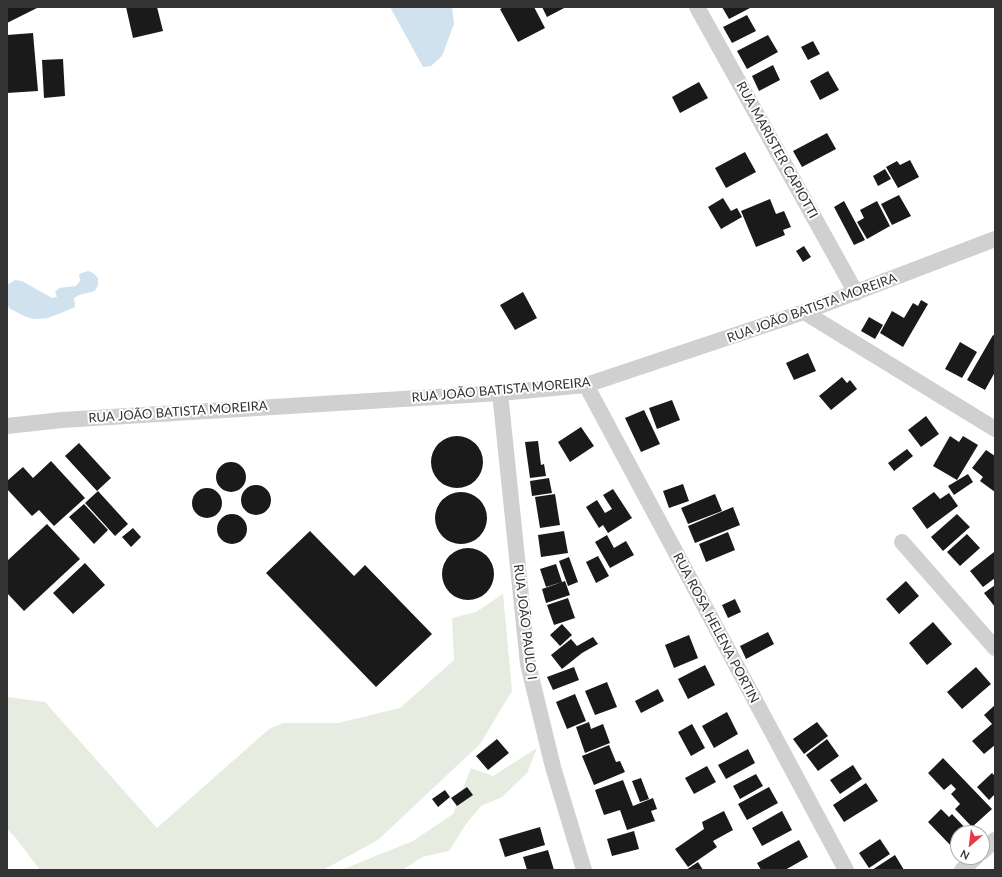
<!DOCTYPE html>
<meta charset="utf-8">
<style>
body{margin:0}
#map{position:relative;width:1002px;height:877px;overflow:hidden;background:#fff;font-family:Lato,sans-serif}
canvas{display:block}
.frame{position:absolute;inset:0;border:8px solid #333;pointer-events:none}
.north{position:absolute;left:950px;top:825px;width:40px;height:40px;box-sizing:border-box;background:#fff;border:1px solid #adadad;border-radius:50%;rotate:208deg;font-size:11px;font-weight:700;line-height:16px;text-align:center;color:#333}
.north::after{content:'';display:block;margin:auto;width:14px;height:18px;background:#e63946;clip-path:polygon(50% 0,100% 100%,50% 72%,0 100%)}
</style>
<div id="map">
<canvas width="1002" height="877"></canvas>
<div class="frame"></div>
<div class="north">N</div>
</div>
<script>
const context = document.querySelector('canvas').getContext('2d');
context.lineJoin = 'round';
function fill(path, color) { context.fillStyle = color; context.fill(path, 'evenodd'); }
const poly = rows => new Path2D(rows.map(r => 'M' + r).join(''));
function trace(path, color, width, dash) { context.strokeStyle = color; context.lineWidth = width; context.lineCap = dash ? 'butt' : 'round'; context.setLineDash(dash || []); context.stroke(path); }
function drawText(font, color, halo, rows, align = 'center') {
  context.font = font + ' Lato,sans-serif'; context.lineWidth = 4; context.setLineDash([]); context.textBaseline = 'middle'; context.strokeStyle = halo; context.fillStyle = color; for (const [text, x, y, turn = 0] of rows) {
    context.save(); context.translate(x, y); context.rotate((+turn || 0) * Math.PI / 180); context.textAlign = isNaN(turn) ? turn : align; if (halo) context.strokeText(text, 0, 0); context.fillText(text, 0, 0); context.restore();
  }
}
const green = poly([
 [503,594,512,691,480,744,378,840,323,870,40,870,15,837,7,829,7,697,45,702,157,828,269,729,283,723,338,723,400,708,454,660,452,618,476,612],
 [537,748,527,773,502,797,481,806,466,824,449,851,422,857,403,870,341,870,413,841,453,814,471,768,493,776]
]);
const water = poly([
 [390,7,452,7,454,24,442,56,431,66,423,67],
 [88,271,93,273,98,278,98,285,95,291,79,295,74,298,75,307,61,313,48,318,33,319,24,316,9,308,7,303,7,285,15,280,22,281,52,298,57,297,55,292,59,288,76,286,80,281,79,274]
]);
const building = poly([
 [7,7,39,7,7,23],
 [126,7,157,7,163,31,133,38],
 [504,7,534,7,545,28,518,42,500,9],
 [542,7,566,7,547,17],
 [722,7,752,7,729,19],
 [747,15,756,31,732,43,723,27],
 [33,33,38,91,7,93,7,35],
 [768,35,778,52,747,69,737,51],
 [813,41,820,54,808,60,801,47],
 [63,59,65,96,44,98,42,60],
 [773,65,780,80,759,91,752,76],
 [828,71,839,90,820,100,810,81],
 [699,82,708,98,680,113,672,97],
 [827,133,836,149,802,167,793,151],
 [745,152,756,172,726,188,715,168],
 [910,160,919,177,898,188,886,167,897,161,900,165],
 [885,169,891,179,878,186,873,176],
 [899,195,911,216,892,225,881,204],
 [723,198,731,211,737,208,742,217,721,229,708,207],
 [770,199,776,214,784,211,791,227,783,230,785,235,756,247,741,211],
 [844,201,865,240,854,245,834,207],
 [877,201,890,226,867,239,857,222,864,218,860,210],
 [804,246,811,257,803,262,796,251],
 [523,292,537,318,515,330,500,305],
 [921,300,928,304,903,347,880,333,892,311,904,318,913,303,918,306],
 [869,317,883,325,875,339,861,331],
 [993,335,995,336,995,372,985,390,967,380],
 [960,342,977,352,962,378,945,369],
 [808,353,816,371,794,380,786,363],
 [842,377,847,383,850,380,857,389,831,410,819,396],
 [672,400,680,420,657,429,649,408],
 [644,410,660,444,641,452,625,418],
 [926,416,939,434,921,447,908,430],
 [581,427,594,446,570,462,558,442],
 [950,436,959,442,963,436,978,445,957,480,933,466],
 '431 462a26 26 0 1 1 52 0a26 26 0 1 1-52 0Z',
 [538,441,541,465,544,464,546,476,530,478,525,442],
 [79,443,111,478,97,491,65,456],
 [907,449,913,456,894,471,888,463],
 [986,450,995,456,995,492,980,481,983,477,972,468],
 [51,461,85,498,54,526,39,510,32,516,7,489,7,481,23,467,33,478],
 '216 477a15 15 0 1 1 30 0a15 15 0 1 1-30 0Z',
 [968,474,973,482,954,495,948,486],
 [549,478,552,493,532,496,530,481],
 [683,484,689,501,669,508,663,491],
 '241 500a15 15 0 1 1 30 0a15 15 0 1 1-30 0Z',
 '192 503a15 15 0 1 1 30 0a15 15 0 1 1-30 0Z',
 [613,489,632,518,608,533,603,525,599,528,586,507,597,500,605,513,612,509,603,495],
 [98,491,128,524,115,536,85,503],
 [934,492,940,499,949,493,958,506,927,529,912,508],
 '435 518a26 26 0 1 1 52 0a26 26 0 1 1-52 0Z',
 [555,494,560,525,540,528,535,497],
 [715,494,722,511,688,524,681,508],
 [84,504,108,530,94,544,69,517],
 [733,507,740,525,695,543,688,526],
 '217 529a15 15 0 1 1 30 0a15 15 0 1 1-30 0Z',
 [957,514,970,527,943,551,931,537],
 [47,524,80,559,24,611,7,593,7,561],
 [133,528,141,537,131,547,122,537],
 [310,531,354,576,365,565,432,634,376,687,266,573],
 [564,531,568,553,541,557,538,535],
 [728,532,735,550,706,562,699,544],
 [967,534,980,548,960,566,947,552],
 [607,535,614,548,626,541,634,555,610,568,595,542],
 '442 574a26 26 0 1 1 52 0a26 26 0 1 1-52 0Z',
 [994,552,995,578,983,587,970,571],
 [598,556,609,576,596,583,586,562],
 [569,557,578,582,568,586,559,561],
 [85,563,105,585,73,614,53,593],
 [556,564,562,582,546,587,540,569],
 [565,581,570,595,546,603,542,589],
 [906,581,919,596,899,614,886,599],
 [995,585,995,607,984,593],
 [568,598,575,618,554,625,547,605],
 [735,599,741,612,728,618,722,605],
 [933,622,952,644,927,665,909,643],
 [562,624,572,635,560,646,550,635],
 [768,632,774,644,746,659,740,646],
 [689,635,698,658,674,668,665,645],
 [593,637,598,644,582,653,562,669,551,655,571,639,577,646],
 [705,665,715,685,688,699,678,679],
 [574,667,579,680,553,690,547,677],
 [976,667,991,684,962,709,947,692],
 [607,682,617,707,595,715,585,691],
 [658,689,664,701,641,713,635,701],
 [575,694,586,721,567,729,556,702],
 [995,705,995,745,984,754,972,741,992,724,984,715],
 [727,712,738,734,714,748,702,726],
 [589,722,591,729,603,724,610,743,585,753,576,727],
 [817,722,828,736,804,754,793,739],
 [692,724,705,748,691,756,678,732],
 [497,739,509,753,488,770,476,756],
 [827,739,839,756,818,771,806,755],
 [609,745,616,762,620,761,625,772,594,785,582,756],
 [748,749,755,763,726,779,718,765],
 [943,758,992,809,972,827,955,809,960,804,951,794,956,789,951,784,944,790,928,773],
 [853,765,862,779,840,794,830,780],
 [707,766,716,782,694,794,685,778],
 [992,773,995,776,995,794,989,800,977,787],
 [756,774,763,786,740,799,733,786],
 [641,778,649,799,640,802,632,781],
 [623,780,633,806,653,798,657,809,651,811,655,821,627,830,620,810,604,815,595,790],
 [866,783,878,801,844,822,833,805],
 [467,787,473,795,457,806,451,798],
 [769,787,778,803,747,820,738,804],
 [445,790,450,797,438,807,432,799],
 [941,809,949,817,952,814,970,833,958,833,958,845,954,849,928,822],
 [724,811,733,830,713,841,717,847,688,867,675,849,704,829,702,822],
 [782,811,792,830,762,846,752,828],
 [540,827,545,845,505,857,499,839],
 [634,831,639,849,612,856,607,839],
 [880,839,890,854,869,868,859,853],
 [799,840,808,857,785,870,761,870,757,863],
 [548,850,554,870,527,870,523,857],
 [895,855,904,870,872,870],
 [698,862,703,870,686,870]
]);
const minor = poly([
 [697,7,856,293],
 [804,312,995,429],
 [586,385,846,870],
 [500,393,528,664,553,767,584,870],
 [7,426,62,420,500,393,586,385,804,312,995,239],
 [902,542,995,648],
 [982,852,995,840],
 [962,870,976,857]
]);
const streetNames = [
 ["RUA MARISTER CAPIOTTI",777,150,61],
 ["RUA JOÃO BATISTA MOREIRA",812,308,-20],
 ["RUA JOÃO BATISTA MOREIRA",501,390,-5],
 ["RUA JOÃO BATISTA MOREIRA",178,412,-4],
 ["RUA JOÃO PAULO I",525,622,83],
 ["RUA ROSA HELENA PORTIN",716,628,62]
];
fill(green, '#e6ecdf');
fill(water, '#cfe2ee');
fill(building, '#1a1a1a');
trace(minor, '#d0d0d0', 16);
drawText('13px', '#333', '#fff', streetNames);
</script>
